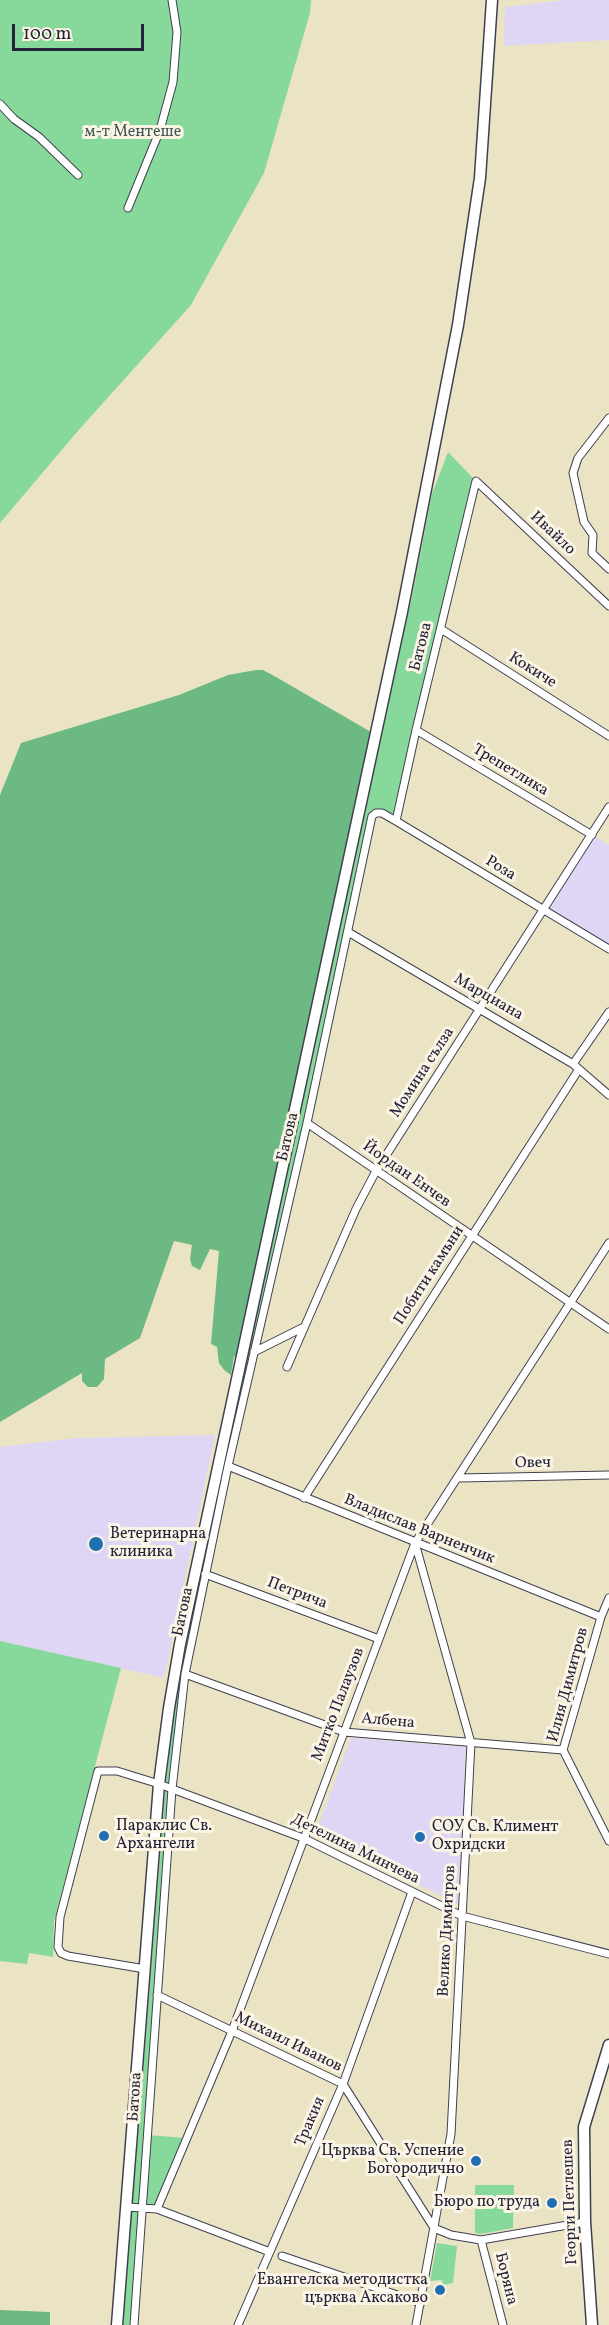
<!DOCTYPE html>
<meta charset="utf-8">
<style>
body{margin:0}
#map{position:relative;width:609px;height:2325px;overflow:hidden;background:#ebe4c4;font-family:Vollkorn,serif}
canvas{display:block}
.scale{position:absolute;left:12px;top:24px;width:132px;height:27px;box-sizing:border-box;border:3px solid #22223b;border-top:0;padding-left:8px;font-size:18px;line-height:21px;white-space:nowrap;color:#22223b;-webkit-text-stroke:4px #fcf5e5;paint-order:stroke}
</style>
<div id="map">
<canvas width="609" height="2325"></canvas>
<div class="scale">100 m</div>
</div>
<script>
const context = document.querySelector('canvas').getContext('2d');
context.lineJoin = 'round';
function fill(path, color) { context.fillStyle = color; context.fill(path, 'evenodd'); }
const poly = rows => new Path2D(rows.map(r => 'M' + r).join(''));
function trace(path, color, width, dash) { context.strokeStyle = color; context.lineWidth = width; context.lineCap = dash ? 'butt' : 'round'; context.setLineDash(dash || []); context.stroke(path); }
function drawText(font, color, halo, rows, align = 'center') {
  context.font = font + ' Vollkorn,serif'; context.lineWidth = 6; context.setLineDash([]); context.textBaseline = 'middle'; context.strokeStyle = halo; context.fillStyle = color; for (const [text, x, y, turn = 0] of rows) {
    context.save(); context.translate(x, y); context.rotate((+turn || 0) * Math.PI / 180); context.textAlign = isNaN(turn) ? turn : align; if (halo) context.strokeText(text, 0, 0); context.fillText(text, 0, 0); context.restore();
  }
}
const built = poly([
 [566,0,609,0,609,40,504,46,505,7],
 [592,835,609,845,609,949,543,911],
 [215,1435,164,1678,0,1641,0,1447,77,1438],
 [351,1738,466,1747,458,1904,315,1835]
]);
const green = poly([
 [0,0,311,0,310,13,264,173,191,305,77,432,0,523],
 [448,452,476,481,396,821,376,813,185,1674,147,2135,187,2138,157,2209,141,2208,134,2325,123,2325,166,1781,180,1658,403,628,411,601,432,494],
 [0,1641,121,1668,54,1921,53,1957,29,1953,27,1964,0,1961],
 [475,2185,514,2185,513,2228,481,2234,475,2233],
 [437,2243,457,2246,453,2283,443,2285,442,2280,430,2281]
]);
const forest = poly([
 [256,670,263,670,276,677,371,732,237,1357,234,1356,231,1375,224,1370,219,1363,217,1347,211,1344,219,1251,210,1249,200,1270,192,1266,190,1259,192,1245,174,1241,140,1338,105,1359,104,1379,97,1387,88,1387,82,1381,82,1373,0,1422,0,795,21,743,179,695,228,675],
 [0,2310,50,2312,50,2325,0,2325]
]);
const minor = poly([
 [0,104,14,119,39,137,78,175],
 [128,208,160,130,173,82,177,32,172,0],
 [609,418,578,458,573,473,584,522,593,535,592,553,609,569],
 [441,629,609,736],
 [416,730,592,835],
 [396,821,416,730,476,481,609,606],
 [348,932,573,1064,609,1095],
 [573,1064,609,1012],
 [307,1123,609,1329],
 [254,1352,302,1328],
 [287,1367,356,1209,376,1171,609,807],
 [228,1466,601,1617],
 [459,1478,609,1475],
 [304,1498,579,1069],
 [415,1543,471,1743,451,2134,416,2325],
 [205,1574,379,1639],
 [609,1598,601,1617,563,1750,609,1841],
 [185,1674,344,1732,563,1750],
 [145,1969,68,1956,61,1953,58,1947,60,1917,98,1771,117,1771,159,1784,303,1838,462,1916,609,1954],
 [157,1995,343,2084,434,2228,451,2235,481,2240,585,2222],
 [127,2207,157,2209,270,2252],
 [157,2209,232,2031,415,1543,609,1243],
 [481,2240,503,2325],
 [282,2256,421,2303],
 [134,2325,172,1789,185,1674,228,1466,307,1123,372,816,376,813,382,813,396,821,609,949],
 [238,2325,343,2084,412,1892]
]);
const secondary = poly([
 [117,2325,159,1784,169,1708,180,1644,402,612,458,325,480,178,492,0],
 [592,2325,585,2222,584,2127,609,2045]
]);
const markers = [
 [96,1544,8,"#1f6fb2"],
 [104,1836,6,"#1f6fb2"],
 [420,1837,6,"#1f6fb2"],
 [476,2161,6,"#1f6fb2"],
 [552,2203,6,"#1f6fb2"],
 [440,2290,6,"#1f6fb2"]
];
const parkNames = [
 ["м-т Ментeше",133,133]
];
const streetNames = [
 ["Ивайло",552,534,43],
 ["Батова",422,647,-76],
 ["Кокиче",532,671,32],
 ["Трепетлика",510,771,31],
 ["Роза",500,869,32],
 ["Марциана",488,998,30],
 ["Момина сълза",423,1073,-57],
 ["Батова",289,1137,-77],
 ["Йордан Енчев",406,1175,35],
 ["Побити камъни",430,1276,-57],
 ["Овеч",533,1464,-1],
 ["Владислав Варненчик",419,1530,22],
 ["Петрича",297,1594,21],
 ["Батова",184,1612,-78],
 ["Илия Димитров",569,1685,-75],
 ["Митко Палаузов",339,1705,-69],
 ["Албена",388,1722,5],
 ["Детелина Минчева",355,1850,26],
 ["Велико Димитров",448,1931,-87],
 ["Михаил Иванов",288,2043,26],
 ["Батова",136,2097,-86],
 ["Тракия",311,2122,-67],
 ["Георги Петлешев",571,2202,-92],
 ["Боряна",505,2279,76]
];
const poiNames = [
 ["Ветеринарна",110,1535],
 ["клиника",110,1553],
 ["Параклис Св.",116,1827],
 ["Архангели",116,1845],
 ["СОУ Св. Климент",432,1828],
 ["Охридски",432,1846],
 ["Църква Св. Успение",464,2152,"right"],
 ["Богородично",464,2170,"right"],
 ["Бюро по труда",540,2203,"right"],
 ["Евангелска методистка",428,2281,"right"],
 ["църква Аксаково",428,2299,"right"]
];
fill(built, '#dfd5f5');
fill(green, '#86d99b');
fill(forest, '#6cb983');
trace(minor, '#403f50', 9);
trace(secondary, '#403f50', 13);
trace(minor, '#fff', 7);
trace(secondary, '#fff', 10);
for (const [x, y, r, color] of markers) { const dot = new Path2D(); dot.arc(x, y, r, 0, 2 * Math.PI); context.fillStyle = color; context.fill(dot); trace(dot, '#fcf5e5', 2); }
drawText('16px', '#405958', '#fcf5e5', parkNames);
drawText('16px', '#22223b', '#fcf5e5', streetNames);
drawText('16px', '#22223b', '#fcf5e5', poiNames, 'left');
</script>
